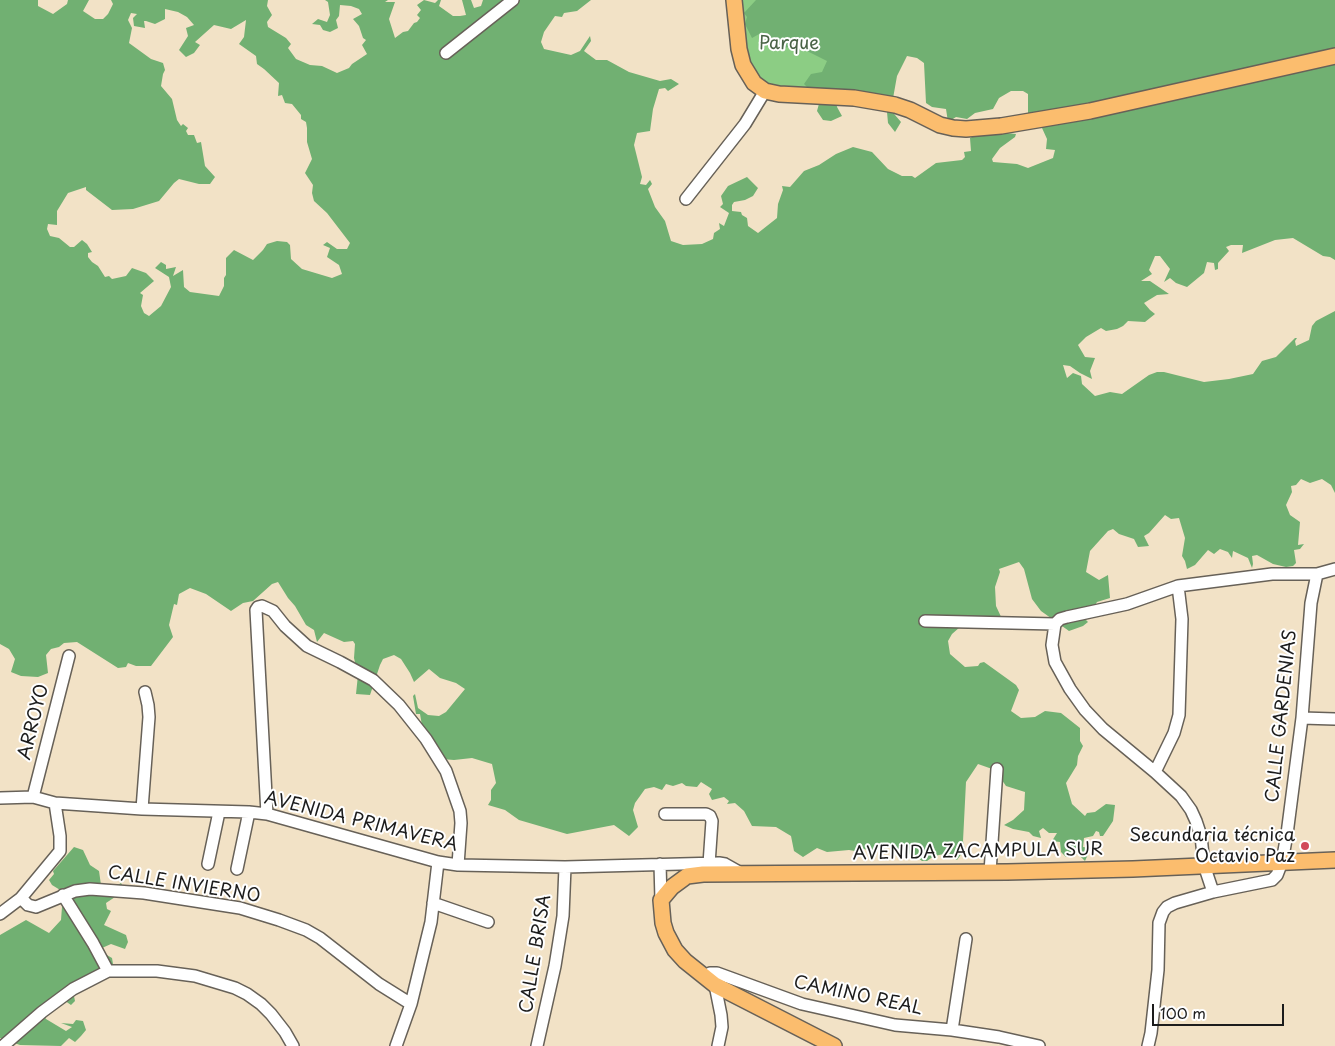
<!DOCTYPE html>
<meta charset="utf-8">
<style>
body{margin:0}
#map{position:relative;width:1335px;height:1046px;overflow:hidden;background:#f2e2c6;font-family:"Playpen Sans",sans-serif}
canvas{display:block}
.scale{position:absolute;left:1152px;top:1004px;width:132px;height:22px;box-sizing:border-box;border:2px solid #1c1c1c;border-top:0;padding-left:6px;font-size:15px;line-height:18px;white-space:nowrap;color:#1c1c1c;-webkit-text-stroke:4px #fff;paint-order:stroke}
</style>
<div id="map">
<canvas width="1335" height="1046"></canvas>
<div class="scale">100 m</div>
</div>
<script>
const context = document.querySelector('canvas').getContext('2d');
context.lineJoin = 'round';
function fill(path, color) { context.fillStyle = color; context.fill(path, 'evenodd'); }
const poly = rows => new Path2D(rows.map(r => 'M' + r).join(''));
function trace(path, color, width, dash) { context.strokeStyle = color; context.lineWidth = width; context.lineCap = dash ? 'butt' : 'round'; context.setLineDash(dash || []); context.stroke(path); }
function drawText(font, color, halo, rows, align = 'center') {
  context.font = font + ' "Playpen Sans",sans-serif'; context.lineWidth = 4; context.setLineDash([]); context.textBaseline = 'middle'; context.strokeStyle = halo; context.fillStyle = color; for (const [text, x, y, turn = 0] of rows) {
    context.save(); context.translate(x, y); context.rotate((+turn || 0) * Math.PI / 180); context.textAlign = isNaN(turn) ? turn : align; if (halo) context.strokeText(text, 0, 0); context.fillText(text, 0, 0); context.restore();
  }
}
const green = poly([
 [731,0,878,0,844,48,803,95,738,73]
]);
const forest = poly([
 [0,0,38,0,38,6,53,14,67,4,68,0,89,0,83,11,95,19,103,19,108,14,113,4,111,0,268,0,267,6,272,15,267,22,268,27,286,38,291,44,288,48,296,59,310,65,322,66,337,73,349,68,352,64,367,54,362,45,366,40,363,38,359,26,353,19,362,14,359,9,351,6,340,5,339,16,336,20,338,28,330,32,323,30,320,25,312,24,318,19,327,22,330,15,328,2,325,0,388,0,385,2,395,2,389,19,395,38,403,32,408,31,414,23,417,22,420,18,417,15,421,10,417,5,424,0,435,3,438,0,441,0,439,6,453,16,460,16,466,15,462,0,471,0,474,8,481,6,483,0,591,0,577,11,564,13,562,17,555,16,544,32,541,42,544,49,571,55,580,51,590,36,591,41,584,51,596,60,607,60,629,72,660,81,671,79,679,84,668,91,665,88,659,89,653,109,650,131,637,133,634,145,642,177,640,184,646,185,650,180,652,184,648,189,655,207,665,221,671,241,683,245,702,244,713,239,714,233,720,229,719,223,724,226,729,213,720,207,723,204,721,196,728,186,747,177,758,188,753,196,745,200,734,202,732,205,732,211,741,212,742,215,747,218,748,226,758,233,777,218,778,204,783,190,782,186,790,187,804,171,819,165,836,154,853,147,872,152,888,169,902,176,912,176,915,178,936,163,962,160,965,157,964,152,971,151,970,138,984,131,1016,134,1015,137,1000,148,992,159,993,162,1017,164,1028,168,1053,158,1055,150,1046,149,1047,139,1042,128,1028,119,1028,94,1023,91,1011,91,999,98,993,109,975,113,967,119,956,117,948,122,946,109,932,107,926,103,924,63,917,58,907,56,897,76,892,104,889,108,901,122,895,132,888,123,887,112,870,101,836,101,837,107,842,116,831,121,823,120,817,111,820,100,804,84,811,74,822,72,827,61,795,45,781,49,780,42,761,33,752,38,745,24,747,17,744,13,756,0,1335,0,1335,260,1330,257,1323,256,1293,238,1275,240,1242,253,1243,245,1231,245,1226,247,1229,251,1218,263,1218,269,1215,270,1214,263,1207,262,1204,273,1187,287,1176,283,1170,278,1164,282,1170,269,1160,256,1155,256,1149,270,1152,274,1141,281,1150,281,1169,294,1157,295,1144,303,1150,310,1155,314,1145,322,1128,321,1123,326,1117,329,1106,331,1101,328,1086,337,1078,345,1085,357,1095,358,1090,371,1092,379,1080,373,1070,366,1063,365,1067,378,1073,373,1081,376,1082,384,1095,396,1110,392,1122,394,1149,375,1157,372,1164,372,1204,382,1229,379,1253,374,1262,361,1276,357,1295,338,1297,338,1295,341,1296,346,1309,340,1312,326,1316,321,1335,311,1335,493,1331,485,1322,479,1310,483,1301,479,1296,485,1291,486,1292,492,1286,505,1290,515,1300,522,1298,545,1304,544,1300,549,1294,550,1296,563,1293,566,1286,567,1273,564,1257,555,1252,556,1253,564,1252,568,1248,558,1233,551,1232,558,1228,552,1220,549,1214,554,1208,550,1195,565,1187,569,1185,561,1182,556,1185,538,1179,518,1171,519,1165,515,1149,533,1144,536,1149,546,1138,547,1134,539,1119,534,1113,529,1108,531,1090,551,1086,572,1099,580,1108,575,1110,598,1097,602,1086,620,1088,622,1083,626,1069,631,1041,611,1032,599,1024,569,1019,562,999,569,1000,572,995,587,996,606,1003,621,968,620,952,634,948,641,950,654,965,667,978,666,980,663,984,662,1016,685,1019,690,1011,711,1021,718,1035,717,1045,711,1061,713,1080,728,1080,741,1083,746,1078,756,1077,765,1066,783,1072,804,1085,816,1087,813,1095,812,1106,804,1115,805,1113,821,1103,836,1100,836,1099,832,1096,831,1093,836,1084,838,1083,847,1091,848,1085,861,1078,854,1066,857,1061,852,1060,842,1052,841,1057,833,1049,833,1043,828,1039,831,1041,838,1033,836,1029,832,1013,829,1004,825,1013,820,1024,810,1025,792,1006,786,995,770,978,764,966,782,963,841,965,849,957,860,944,854,934,856,927,861,922,861,916,856,899,852,887,843,871,851,864,849,855,851,849,850,827,852,817,848,803,857,794,851,791,836,776,827,752,826,744,811,735,803,727,804,729,801,724,797,712,800,709,794,712,789,701,782,697,787,686,786,682,783,673,786,666,784,662,790,654,787,645,789,635,803,633,810,638,827,629,836,614,825,567,834,519,820,505,810,488,805,491,800,491,790,496,783,492,764,472,758,454,760,442,759,424,737,420,714,416,714,413,696,415,694,418,708,428,715,439,716,446,712,465,689,456,683,440,678,429,669,414,682,410,673,401,659,394,655,383,659,380,665,370,695,356,694,358,675,354,658,355,644,353,641,344,642,324,633,317,642,314,630,306,625,295,606,288,598,278,582,272,584,253,601,243,603,231,611,206,594,190,588,179,594,177,605,174,604,169,625,173,637,151,666,136,666,128,663,126,667,118,668,77,642,64,643,59,647,51,649,46,655,48,673,38,677,21,676,11,672,15,659,9,649,0,644],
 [165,9,178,12,187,17,194,25,186,28,188,36,179,50,186,57,194,53,200,45,195,42,214,25,231,29,246,20,244,37,239,44,256,56,257,64,264,69,279,83,278,96,282,95,285,103,292,104,301,115,301,119,306,122,307,128,307,142,312,159,305,173,313,185,312,193,314,201,327,213,350,243,347,249,337,249,327,242,323,245,330,248,327,257,339,265,342,274,332,278,302,269,291,259,290,245,287,242,277,241,267,244,263,250,253,260,234,250,226,258,226,275,224,278,224,286,219,296,190,292,184,287,183,270,173,276,176,267,166,269,166,265,161,262,155,268,169,277,171,287,161,306,149,316,144,313,141,306,143,295,140,293,154,281,146,273,132,268,126,276,112,279,109,276,105,277,98,266,92,262,88,257,88,253,92,252,87,244,82,240,74,247,70,247,59,238,50,236,47,229,48,224,57,225,57,211,68,193,86,187,86,190,112,210,133,209,159,201,174,183,179,179,199,184,210,184,215,177,205,166,201,142,197,143,194,135,188,135,186,131,188,128,183,124,181,126,177,120,172,99,161,86,163,74,165,70,163,63,151,59,129,43,132,28,128,20,131,13,137,14,133,18,134,26,145,28,144,21,146,21,155,24,165,19],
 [74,847,83,850,90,865,99,871,101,885,116,886,121,883,125,890,124,897,115,897,106,903,107,909,111,911,104,925,126,935,128,942,125,949,111,944,102,948,105,954,112,958,113,964,109,969,94,976,81,978,72,987,75,1001,71,1005,58,996,42,1013,46,1019,66,1031,72,1027,61,1023,73,1024,76,1020,83,1021,86,1030,81,1036,75,1042,69,1038,61,1046,20,1045,0,1038,0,935,26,920,49,933,61,920,62,907,66,903,65,893,52,885,49,880,54,874,53,871]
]);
const minor = poly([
 [446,53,513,0],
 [686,199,745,124,765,91],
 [925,621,1055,624],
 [1302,718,1335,719],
 [1155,772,1174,733,1179,715,1182,619,1178,586],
 [33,797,69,656],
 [0,798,33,797,55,803,142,809,249,812,267,814,438,862,458,865,565,867,719,863,725,864,741,873],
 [142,809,149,717,148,705,145,692],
 [267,814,256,610,258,607,262,606,273,611,285,626,307,646,340,662,373,680,399,705,426,739,446,771,460,811,461,823,458,865],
 [665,814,706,814,710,816,712,821,709,864],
 [208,864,219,812],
 [660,864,661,900],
 [237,869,249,812],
 [990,872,997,769],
 [1213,892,1204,865,1201,836,1196,821,1191,810,1181,796,1155,772,1103,729,1085,710,1070,689,1055,662,1052,645,1055,624,1060,619,1067,617,1127,604,1178,586,1272,574,1317,574,1335,569],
 [63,895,93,943,108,971],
 [21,898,28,905,36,907,75,891,90,889,144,893,240,908,279,920,306,930,320,938,379,984,411,1004],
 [433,903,488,922],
 [0,914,21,898,60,851,60,836,55,803],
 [703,977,710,973,717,973,802,1004,895,1025,952,1030,999,1037,1039,1046],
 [715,985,721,1015,722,1027,718,1046],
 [952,1030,966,939],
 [3,1046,42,1012,73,989,108,971,157,971,195,976,235,988,247,994,261,1004,271,1014,285,1032,293,1046],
 [396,1046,411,1004,431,922,438,862],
 [537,1046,555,966,563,916,565,867],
 [1148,1046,1151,1033,1158,970,1159,923,1163,912,1167,907,1175,903,1213,892,1272,880,1277,875,1282,862,1287,834,1302,718,1311,603,1317,574]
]);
const major = poly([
 [734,0,739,49,743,65,754,83,765,91,779,94,854,98,895,105,910,110,940,125,953,128,966,129,1001,126,1090,111,1335,56],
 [834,1046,715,985,685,961,675,950,666,933,663,923,661,900,672,887,687,876,703,874,1007,872,1133,869,1335,860]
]);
const markers = [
 [1305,846,5,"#d1495b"]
];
const parkNames = [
 ["Parque",789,44]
];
const streetNames = [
 ["CALLE GARDENIAS",1282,716,-84],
 ["ARROYO",34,722,-76],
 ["AVENIDA PRIMAVERA",361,822,14],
 ["AVENIDA ZACAMPULA SUR",978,852,-1],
 ["CALLE INVIERNO",184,885,9],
 ["CALLE BRISA",536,954,-81],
 ["CAMINO REAL",858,996,12]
];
const poiNames = [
 ["Secundaria técnica",1295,836],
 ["Octavio Paz",1295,857]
];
fill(green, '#8ccd84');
fill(forest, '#71b072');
trace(minor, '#676158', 14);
trace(major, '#676158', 18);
trace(minor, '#fff', 11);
trace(major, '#fbbd6e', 15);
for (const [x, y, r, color] of markers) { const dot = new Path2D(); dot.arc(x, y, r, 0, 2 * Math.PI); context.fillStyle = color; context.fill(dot); trace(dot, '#fff', 2); }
drawText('18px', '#496346', '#fff', parkNames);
drawText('18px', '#1c1c1c', '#fff', streetNames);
drawText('18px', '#1c1c1c', '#fff', poiNames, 'right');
</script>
